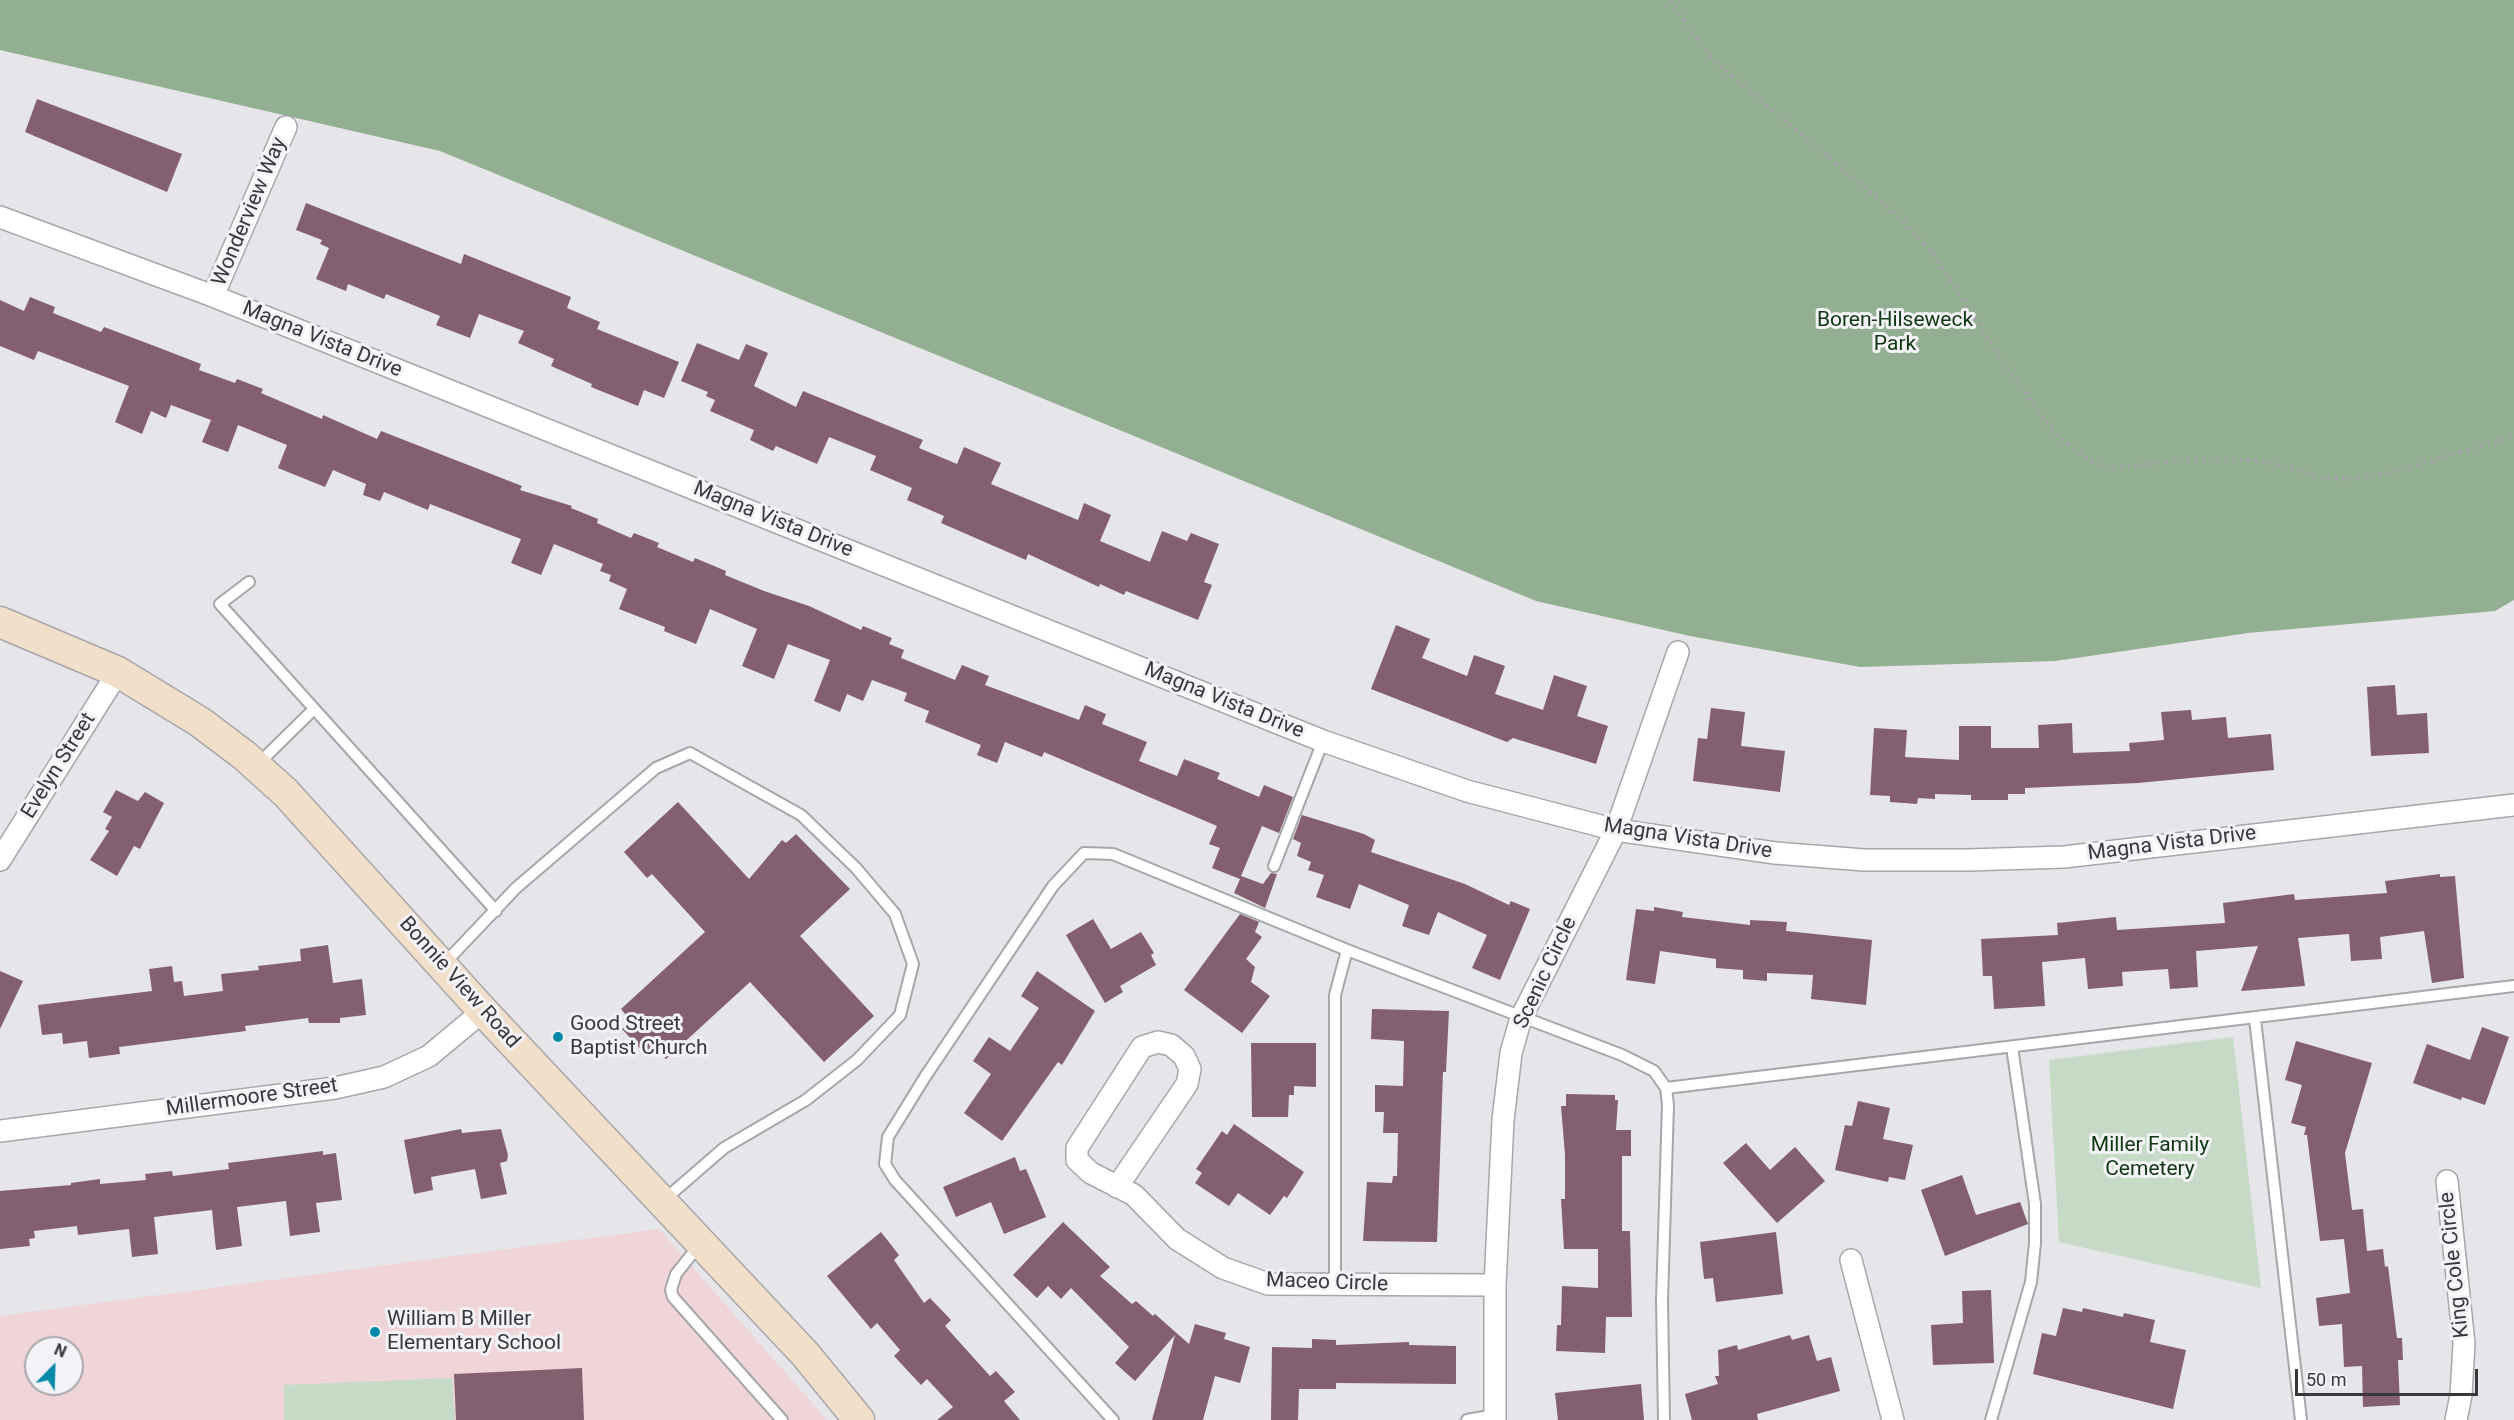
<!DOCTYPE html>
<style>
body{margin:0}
#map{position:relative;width:2514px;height:1420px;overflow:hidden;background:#e6e5e9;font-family:Roboto,sans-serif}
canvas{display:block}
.north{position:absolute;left:24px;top:1336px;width:60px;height:60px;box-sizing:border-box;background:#f3f2f6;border:2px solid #a8a7aa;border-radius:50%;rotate:23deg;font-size:16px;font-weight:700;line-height:24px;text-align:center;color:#383739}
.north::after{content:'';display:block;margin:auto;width:21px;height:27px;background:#0089a9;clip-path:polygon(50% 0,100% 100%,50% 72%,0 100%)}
.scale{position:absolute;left:2295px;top:1369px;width:183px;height:27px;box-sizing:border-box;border:3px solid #383739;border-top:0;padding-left:8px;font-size:18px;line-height:21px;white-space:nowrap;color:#383739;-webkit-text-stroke:4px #f3f2f6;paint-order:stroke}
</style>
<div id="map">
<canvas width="2514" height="1420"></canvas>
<div class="north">N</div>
<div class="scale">50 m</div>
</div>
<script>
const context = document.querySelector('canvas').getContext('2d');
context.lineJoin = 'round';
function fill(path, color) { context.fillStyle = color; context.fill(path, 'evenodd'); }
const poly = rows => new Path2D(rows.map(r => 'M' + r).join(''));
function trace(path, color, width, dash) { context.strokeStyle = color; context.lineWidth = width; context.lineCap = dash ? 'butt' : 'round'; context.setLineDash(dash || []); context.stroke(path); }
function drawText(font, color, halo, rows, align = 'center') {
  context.font = font + ' Roboto,sans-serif'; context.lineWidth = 6; context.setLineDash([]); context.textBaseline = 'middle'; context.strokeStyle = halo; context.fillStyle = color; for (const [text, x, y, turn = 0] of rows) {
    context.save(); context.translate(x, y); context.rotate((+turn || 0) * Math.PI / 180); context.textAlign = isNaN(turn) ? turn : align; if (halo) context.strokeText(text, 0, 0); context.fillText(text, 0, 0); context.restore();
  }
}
const education = poly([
 [659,1229,827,1420,0,1420,0,1316],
 [36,1348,72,1348,72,1384,36,1384]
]);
const green = poly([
 [2233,1037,2261,1288,2059,1242,2049,1060],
 [452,1378,455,1420,284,1420,284,1385]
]);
const forest = poly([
 [0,0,2514,0,2514,600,2495,611,2248,633,2055,661,1860,667,1690,636,1536,601,440,151,0,50]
]);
const building = poly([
 [37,99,182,154,167,192,25,132],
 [306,203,461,264,464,254,571,297,567,308,600,322,597,329,679,362,664,398,644,390,638,406,591,387,592,384,551,366,554,359,518,343,524,331,479,314,470,338,436,325,440,316,386,294,384,299,348,284,346,291,316,279,329,248,320,244,322,240,296,230],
 [30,297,55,307,53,313,101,332,104,327,165,350,201,364,199,370,235,383,237,379,263,389,261,393,322,419,323,415,377,439,381,431,522,486,520,490,572,506,571,508,598,519,597,523,631,538,634,533,659,543,657,547,693,562,695,558,726,571,725,575,764,591,809,606,861,630,863,626,892,638,889,644,904,650,901,658,955,680,962,665,989,676,985,685,1079,720,1085,705,1106,714,1102,724,1147,742,1139,761,1177,776,1184,759,1220,773,1217,779,1259,797,1264,785,1293,797,1279,833,1262,826,1241,876,1263,884,1271,873,1277,874,1265,908,1234,893,1240,879,1212,868,1220,848,1209,844,1217,826,1044,752,1042,757,1005,742,997,763,977,755,981,745,925,722,929,711,904,701,907,693,872,680,863,701,847,694,840,712,814,701,830,660,788,644,774,679,742,666,757,629,710,609,696,644,664,631,665,627,619,609,627,589,609,581,611,575,600,571,603,564,554,544,541,575,511,563,521,539,430,504,428,510,384,492,380,501,363,495,366,484,333,470,325,487,278,468,287,445,238,425,228,452,202,442,211,420,171,405,166,418,151,411,142,434,115,422,129,386,38,351,34,360,0,346,0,300,24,311],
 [697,343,739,360,746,344,768,353,754,386,796,407,803,391,923,440,919,448,957,464,964,447,1001,463,991,484,1078,520,1084,503,1111,515,1100,541,1150,562,1162,531,1187,541,1191,533,1219,544,1204,582,1212,585,1198,620,1126,591,1124,595,1100,584,1099,587,1028,554,1026,560,941,523,944,516,907,500,912,488,870,470,876,456,829,437,817,464,776,446,773,451,750,440,754,430,710,411,715,400,706,396,708,392,681,381],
 [1396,625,1430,639,1422,658,1467,676,1474,655,1505,666,1495,694,1543,710,1554,675,1587,686,1577,716,1608,726,1596,764,1513,738,1507,742,1371,689],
 [2395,685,2397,715,2427,713,2429,753,2371,756,2367,687],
 [1711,708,1745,712,1741,746,1785,751,1780,792,1693,781,1698,738,1707,739],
 [2191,710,2192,720,2226,717,2228,738,2271,734,2274,770,2138,783,2025,788,2025,794,2008,794,2008,800,1971,800,1971,795,1935,794,1935,799,1918,798,1917,804,1890,802,1890,796,1870,795,1874,728,1907,730,1905,757,1959,760,1959,726,1991,726,1991,748,2039,748,2038,725,2072,723,2073,753,2130,751,2129,743,2164,740,2161,712],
 [116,790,138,801,145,792,164,803,140,849,134,846,117,876,90,860,109,831,105,829,112,817,103,812],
 [678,802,749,879,782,840,786,843,796,834,850,889,800,936,874,1016,824,1062,750,982,666,1059,655,1047,646,1055,622,1029,631,1021,621,1009,705,932,652,874,647,878,624,852],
 [1302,815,1364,834,1375,840,1371,852,1465,884,1509,905,1511,901,1530,909,1500,980,1472,968,1487,935,1438,912,1429,935,1402,926,1409,905,1359,884,1350,909,1316,897,1324,875,1308,870,1311,862,1297,856,1301,843,1293,839],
 [2440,874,2440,877,2455,876,2464,978,2432,983,2424,931,2380,937,2382,959,2351,961,2349,934,2298,938,2305,986,2241,991,2258,946,2196,951,2198,987,2170,989,2168,969,2122,972,2123,986,2088,989,2085,958,2042,962,2045,1006,1994,1009,1992,976,1983,976,1981,939,2058,935,2057,923,2116,917,2117,930,2225,923,2223,903,2294,894,2295,900,2387,893,2385,881],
 [1654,907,1683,912,1682,917,1750,925,1750,920,1787,922,1786,931,1872,940,1866,1005,1811,999,1813,975,1767,973,1767,981,1743,979,1743,970,1716,968,1716,959,1660,951,1655,984,1626,980,1636,909,1654,911],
 [1240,914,1259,922,1255,932,1262,937,1246,959,1255,967,1251,982,1270,996,1242,1033,1184,990],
 [1093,919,1111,949,1141,932,1154,953,1151,955,1156,965,1120,986,1123,992,1105,1003,1066,935],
 [328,945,333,983,362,979,366,1015,340,1018,340,1023,309,1023,308,1018,245,1026,246,1031,119,1047,120,1054,89,1058,87,1041,63,1044,62,1033,42,1035,38,1005,152,991,149,969,172,966,174,982,182,981,184,996,223,991,221,974,259,970,258,966,301,961,300,949],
 [0,971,23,981,0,1029],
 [1037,971,1095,1011,1062,1065,1058,1062,1002,1141,964,1113,991,1074,973,1061,989,1037,1010,1051,1039,1008,1021,996],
 [1372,1009,1449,1011,1446,1072,1443,1072,1437,1242,1363,1241,1367,1182,1392,1183,1393,1176,1397,1176,1398,1133,1383,1133,1384,1112,1375,1112,1375,1085,1403,1086,1404,1041,1371,1039],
 [2482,1027,2509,1037,2485,1105,2462,1097,2461,1100,2413,1083,2427,1044,2470,1060],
 [2296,1041,2372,1063,2345,1153,2352,1210,2363,1209,2367,1251,2383,1249,2385,1267,2388,1266,2397,1338,2402,1338,2403,1360,2398,1360,2400,1405,2363,1407,2362,1366,2344,1367,2342,1324,2319,1326,2316,1298,2350,1293,2344,1239,2320,1241,2307,1135,2304,1135,2306,1127,2291,1123,2302,1085,2285,1080],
 [1251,1043,1316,1043,1316,1087,1294,1086,1294,1095,1289,1095,1288,1117,1252,1117],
 [1566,1094,1615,1095,1615,1100,1618,1100,1616,1130,1631,1130,1631,1156,1622,1156,1622,1231,1630,1231,1632,1317,1606,1317,1605,1353,1556,1351,1557,1325,1561,1325,1562,1286,1598,1288,1598,1249,1564,1249,1561,1199,1565,1199,1565,1155,1561,1106,1566,1106],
 [1858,1101,1890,1108,1883,1139,1913,1145,1905,1180,1889,1177,1888,1182,1835,1170,1845,1125,1852,1126],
 [1234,1124,1304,1172,1287,1198,1284,1196,1270,1215,1238,1193,1229,1206,1195,1183,1202,1173,1196,1169,1222,1131,1227,1135],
 [461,1129,462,1133,501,1129,508,1155,507,1161,500,1163,507,1194,481,1199,475,1169,431,1177,433,1190,414,1194,404,1140],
 [1746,1143,1770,1170,1795,1147,1825,1181,1777,1223,1723,1163],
 [323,1151,323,1155,336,1153,342,1200,316,1203,320,1232,290,1236,286,1201,237,1207,242,1246,216,1250,212,1210,154,1217,158,1254,132,1257,129,1229,78,1235,77,1226,34,1231,35,1238,29,1239,30,1246,0,1249,0,1191,71,1185,71,1183,100,1179,100,1184,146,1180,145,1174,172,1171,173,1176,229,1169,228,1163],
 [1015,1157,1020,1171,1026,1169,1046,1217,1004,1234,991,1202,956,1217,943,1187],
 [1962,1175,1976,1215,2020,1202,2028,1224,1945,1256,1921,1190],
 [1063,1222,1110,1267,1100,1276,1132,1304,1136,1301,1153,1316,1155,1314,1189,1344,1195,1324,1226,1333,1224,1339,1250,1347,1240,1383,1215,1376,1203,1420,1152,1420,1175,1335,1135,1381,1115,1363,1129,1347,1071,1288,1061,1299,1048,1286,1037,1298,1013,1275],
 [881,1232,899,1255,894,1260,924,1303,930,1298,951,1320,945,1326,990,1376,996,1371,1015,1392,1004,1401,1020,1420,937,1420,953,1407,927,1379,921,1385,894,1356,900,1350,877,1323,871,1329,827,1276],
 [1776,1232,1783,1294,1716,1302,1713,1278,1704,1279,1700,1242],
 [1991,1290,1994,1363,1933,1365,1931,1325,1963,1323,1962,1291],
 [2063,1308,2082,1312,2083,1308,2123,1317,2124,1313,2155,1320,2150,1342,2186,1350,2173,1409,2033,1374,2042,1333,2056,1336],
 [1790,1335,1792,1340,1809,1335,1817,1361,1831,1357,1840,1391,1757,1414,1758,1420,1692,1420,1685,1394,1718,1384,1715,1376,1719,1376,1718,1350,1737,1345,1738,1350],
 [1312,1339,1336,1340,1336,1345,1409,1342,1409,1345,1456,1346,1456,1384,1336,1383,1336,1389,1299,1389,1298,1420,1271,1420,1272,1347,1312,1348],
 [582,1368,584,1420,456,1420,454,1374],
 [1641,1384,1644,1420,1558,1420,1555,1393]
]);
const path = poly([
 [1671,0,1683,20,1713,60,1902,219,1934,255,2001,359,2056,435,2090,461,2111,468,2195,459,2237,459,2268,462,2324,478,2352,479,2393,472,2514,436]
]);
const lane = poly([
 [249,582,220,604,496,911],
 [257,765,314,709],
 [1274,866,1323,741],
 [443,965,516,888,656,768,690,753,801,815,856,868,895,914,913,964,900,1015,857,1060,806,1100,724,1148,664,1200],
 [2255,1019,2301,1420],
 [1666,1088,2514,986],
 [700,1244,676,1274,671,1290,673,1297,782,1420],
 [1335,1286,1335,995,1347,950],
 [1113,1420,895,1180,885,1164,888,1137,925,1077,1053,886,1084,853,1113,854,1347,950,1622,1055,1654,1071,1666,1088,1668,1105,1662,1300,1664,1420],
 [1467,1420,1495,1415],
 [1991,1420,2031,1282,2035,1243,2035,1204,2012,1047]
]);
const street = poly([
 [0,217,213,296,1323,741,1467,791,1616,830,1775,853,1864,860,1968,860,2064,857,2514,805],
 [213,296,286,127],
 [0,860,118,672],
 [0,1131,335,1088,384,1077,429,1056,483,1011],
 [2447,1181,2464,1344,2461,1395,2456,1420],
 [1117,1187,1187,1084,1190,1069,1184,1056,1171,1045,1158,1042,1142,1047,1077,1148,1077,1160,1091,1173,1134,1195,1177,1239,1223,1268,1268,1284,1495,1285],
 [1851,1260,1893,1420],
 [1495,1420,1495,1285,1503,1120,1511,1053,1521,1018,1616,830,1678,652]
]);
const secondary = poly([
 [0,622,118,672,200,722,245,756,286,793,483,1011,805,1354,859,1420]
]);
const markers = [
 [558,1037,6,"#0089a9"],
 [375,1332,6,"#0089a9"]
];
const streetNames = [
 ["Wonderview Way",250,212,-67],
 ["Magna Vista Drive",322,340,22],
 ["Magna Vista Drive",773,520,22],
 ["Magna Vista Drive",1224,701,22],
 ["Evelyn Street",59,766,-58],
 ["Magna Vista Drive",1688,839,9],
 ["Magna Vista Drive",2172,844,-7],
 ["Scenic Circle",1546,973,-65],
 ["Bonnie View Road",459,983,48],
 ["Millermoore Street",252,1098,-8],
 ["King Cole Circle",2455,1265,-96],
 ["Maceo Circle",1327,1283,2]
];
const parkNames = [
 ["Boren-Hilseweck",1895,321],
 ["Park",1895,345],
 ["Miller Family",2150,1146],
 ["Cemetery",2150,1170]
];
const poiNames = [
 ["Good Street",570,1025],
 ["Baptist Church",570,1049],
 ["William B Miller",387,1320],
 ["Elementary School",387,1344]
];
fill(education, '#efd4d8');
fill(green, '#c6dbc6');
fill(forest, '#92af91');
fill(building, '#845f6f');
trace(lane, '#a7a6a9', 14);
trace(street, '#a7a6a9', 24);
trace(secondary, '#a7a6a9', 33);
trace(path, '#a3a2a6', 4, [3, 4.5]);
trace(lane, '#fff', 10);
trace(street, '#fff', 21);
trace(secondary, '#f2dfca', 30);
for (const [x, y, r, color] of markers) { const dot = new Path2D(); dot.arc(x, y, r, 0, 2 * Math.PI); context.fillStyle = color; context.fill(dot); trace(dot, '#f3f2f6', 2); }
drawText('21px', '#383739', '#f3f2f6', streetNames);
drawText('21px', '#0c3810', '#f3f2f6', parkNames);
drawText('21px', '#383739', '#f3f2f6', poiNames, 'left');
</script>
